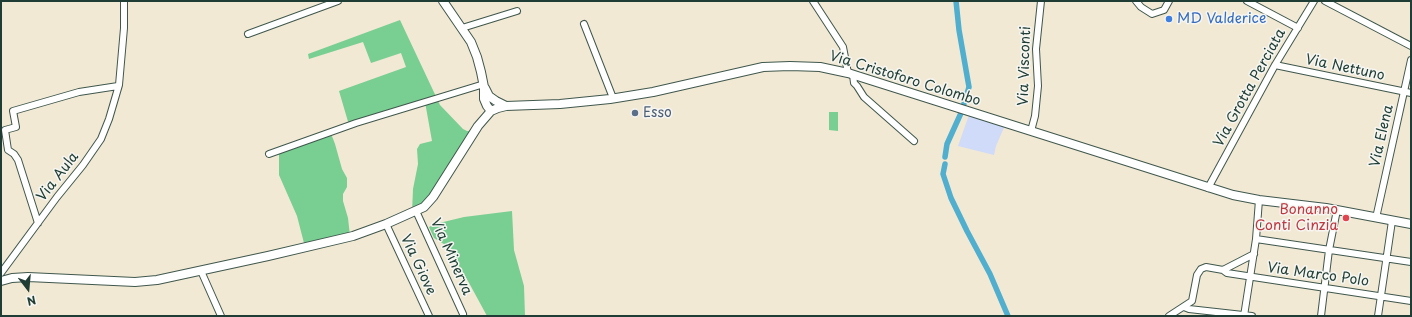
<!DOCTYPE html>
<style>
body{margin:0}
#map{position:relative;width:1412px;height:317px;overflow:hidden;background:#f2e9d5;font-family:"Playpen Sans",sans-serif}
canvas{display:block}
.frame{position:absolute;inset:0;border:2px solid #1f3d34;pointer-events:none}
.north{position:absolute;left:8px;top:269px;width:40px;height:40px;-webkit-text-stroke:3px #f6f6f2;paint-order:stroke;rotate:164deg;font-size:11px;font-weight:700;line-height:16px;text-align:center;color:#1f3d34}
.north::after{content:'';display:block;margin:auto;width:14px;height:18px;background:#1f3d34;clip-path:polygon(50% 0,100% 100%,50% 72%,0 100%)}
</style>
<div id="map">
<canvas width="1412" height="317"></canvas>
<div class="frame"></div>
<div class="north">N</div>
</div>
<script>
const context = document.querySelector('canvas').getContext('2d');
context.lineJoin = 'round';
function fill(path, color) { context.fillStyle = color; context.fill(path, 'evenodd'); }
const poly = rows => new Path2D(rows.map(r => 'M' + r).join(''));
function trace(path, color, width, dash) { context.strokeStyle = color; context.lineWidth = width; context.lineCap = dash ? 'butt' : 'round'; context.setLineDash(dash || []); context.stroke(path); }
function drawText(font, color, halo, rows, align = 'center') {
  context.font = font + ' "Playpen Sans",sans-serif'; context.lineWidth = 3; context.setLineDash([]); context.textBaseline = 'middle'; context.strokeStyle = halo; context.fillStyle = color; for (const [text, x, y, turn = 0] of rows) {
    context.save(); context.translate(x, y); context.rotate((+turn || 0) * Math.PI / 180); context.textAlign = isNaN(turn) ? turn : align; if (halo) context.strokeText(text, 0, 0); context.fillText(text, 0, 0); context.restore();
  }
}
const built = poly([
 [970,112,1006,123,996,146,994,155,958,146]
]);
const green = poly([
 [400,20,440,105,463,129,467,131,471,131,433,197,412,213,413,189,418,164,417,149,420,144,432,141,425,102,349,125,339,91,406,67,401,53,371,63,363,42,309,59,308,54],
 [829,112,838,112,838,131,829,130],
 [330,131,335,144,342,169,347,178,347,187,343,194,343,201,348,218,350,236,305,247,297,216,279,175,279,151],
 [512,211,514,250,524,286,525,316,487,316,468,281,447,246,434,238,429,227,435,224,464,217]
]);
const canal = poly([
 [956,1,959,30,969,87,963,107],
 [945,157,947,144,961,113],
 [945,164,943,174,951,198,967,231,990,274,1008,316]
]);
const street = poly([
 [813,1,843,47,848,73],
 [1136,1,1141,7,1152,14,1164,10,1169,1],
 [1247,1,1298,28],
 [1325,1,1411,46],
 [584,24,613,98],
 [462,28,517,11],
 [248,34,338,1],
 [1275,65,1411,93],
 [853,75,854,83,857,86,864,97,914,141],
 [1031,131,1035,116,1038,86,1036,49,1041,1],
 [269,154,356,123,484,84],
 [1208,188,1275,65,1314,1],
 [416,211,463,314],
 [1376,218,1411,60],
 [38,223,18,160,14,154,8,150,5,130,16,127,13,111,79,92,118,86],
 [386,224,429,316],
 [1256,239,1411,262],
 [1223,270,1227,273,1411,301],
 [201,271,221,316],
 [1,273,57,197,83,165,101,139,109,119,119,85,124,28,124,1],
 [1184,307,1189,309,1252,316],
 [1169,316,1192,301,1197,275,1201,269,1206,267,1223,270,1254,254],
 [1244,316,1256,239,1259,200],
 [1321,316,1329,250,1337,210],
 [1378,316,1392,221]
]);
const secondary = poly([
 [443,1,471,42,477,57,481,72,484,87,484,99,487,106,491,111],
 [485,88,489,96,496,101,506,106],
 [1,281,12,278,28,277,135,282,157,280,268,256,353,236,386,224,424,207,433,197,478,126,491,111,498,108,506,106,560,104,610,99,653,92,763,67,790,66,820,67,848,73,1233,195,1259,200,1326,208,1411,224]
]);
const markers = [
 [1169,19,4,"#3f7fe0"],
 [635,113,4,"#5c6f8a"],
 [1346,218,4,"#e0444e"]
];
const shopNames = [
 ["MD Valderice",1177,19]
];
const streetNames = [
 ["Via Visconti",1025,66,-88],
 ["Via Nettuno",1345,68,12],
 ["Via Cristoforo Colombo",905,79,17],
 ["Via Grotta Perciata",1250,88,-61],
 ["Via Elena",1382,136,-77],
 ["Via Aula",58,177,-52],
 ["Via Minerva",451,257,66],
 ["Via Giove",418,265,65],
 ["Via Marco Polo",1318,275,8]
];
const serviceNames = [
 ["Esso",643,113]
];
const healthNames = [
 ["Bonanno",1338,210],
 ["Conti Cinzia",1338,226]
];
fill(built, '#d0daf9');
fill(green, '#79ce92');
trace(canal, '#50aece', 5.5);
trace(street, '#3f574c', 8);
trace(secondary, '#3f574c', 10);
trace(street, '#fff', 6);
trace(secondary, '#fff', 8);
for (const [x, y, r, color] of markers) { const dot = new Path2D(); dot.arc(x, y, r, 0, 2 * Math.PI); context.fillStyle = color; context.fill(dot); trace(dot, '#f6f6f2', 1.5); }
drawText('14px', '#366cbe', '#f6f6f2', shopNames, 'left');
drawText('14px', '#1f3d34', '#f6f6f2', streetNames);
drawText('14px', '#4e5e75', '#f6f6f2', serviceNames, 'left');
drawText('14px', '#be3a42', '#f6f6f2', healthNames, 'right');
</script>
